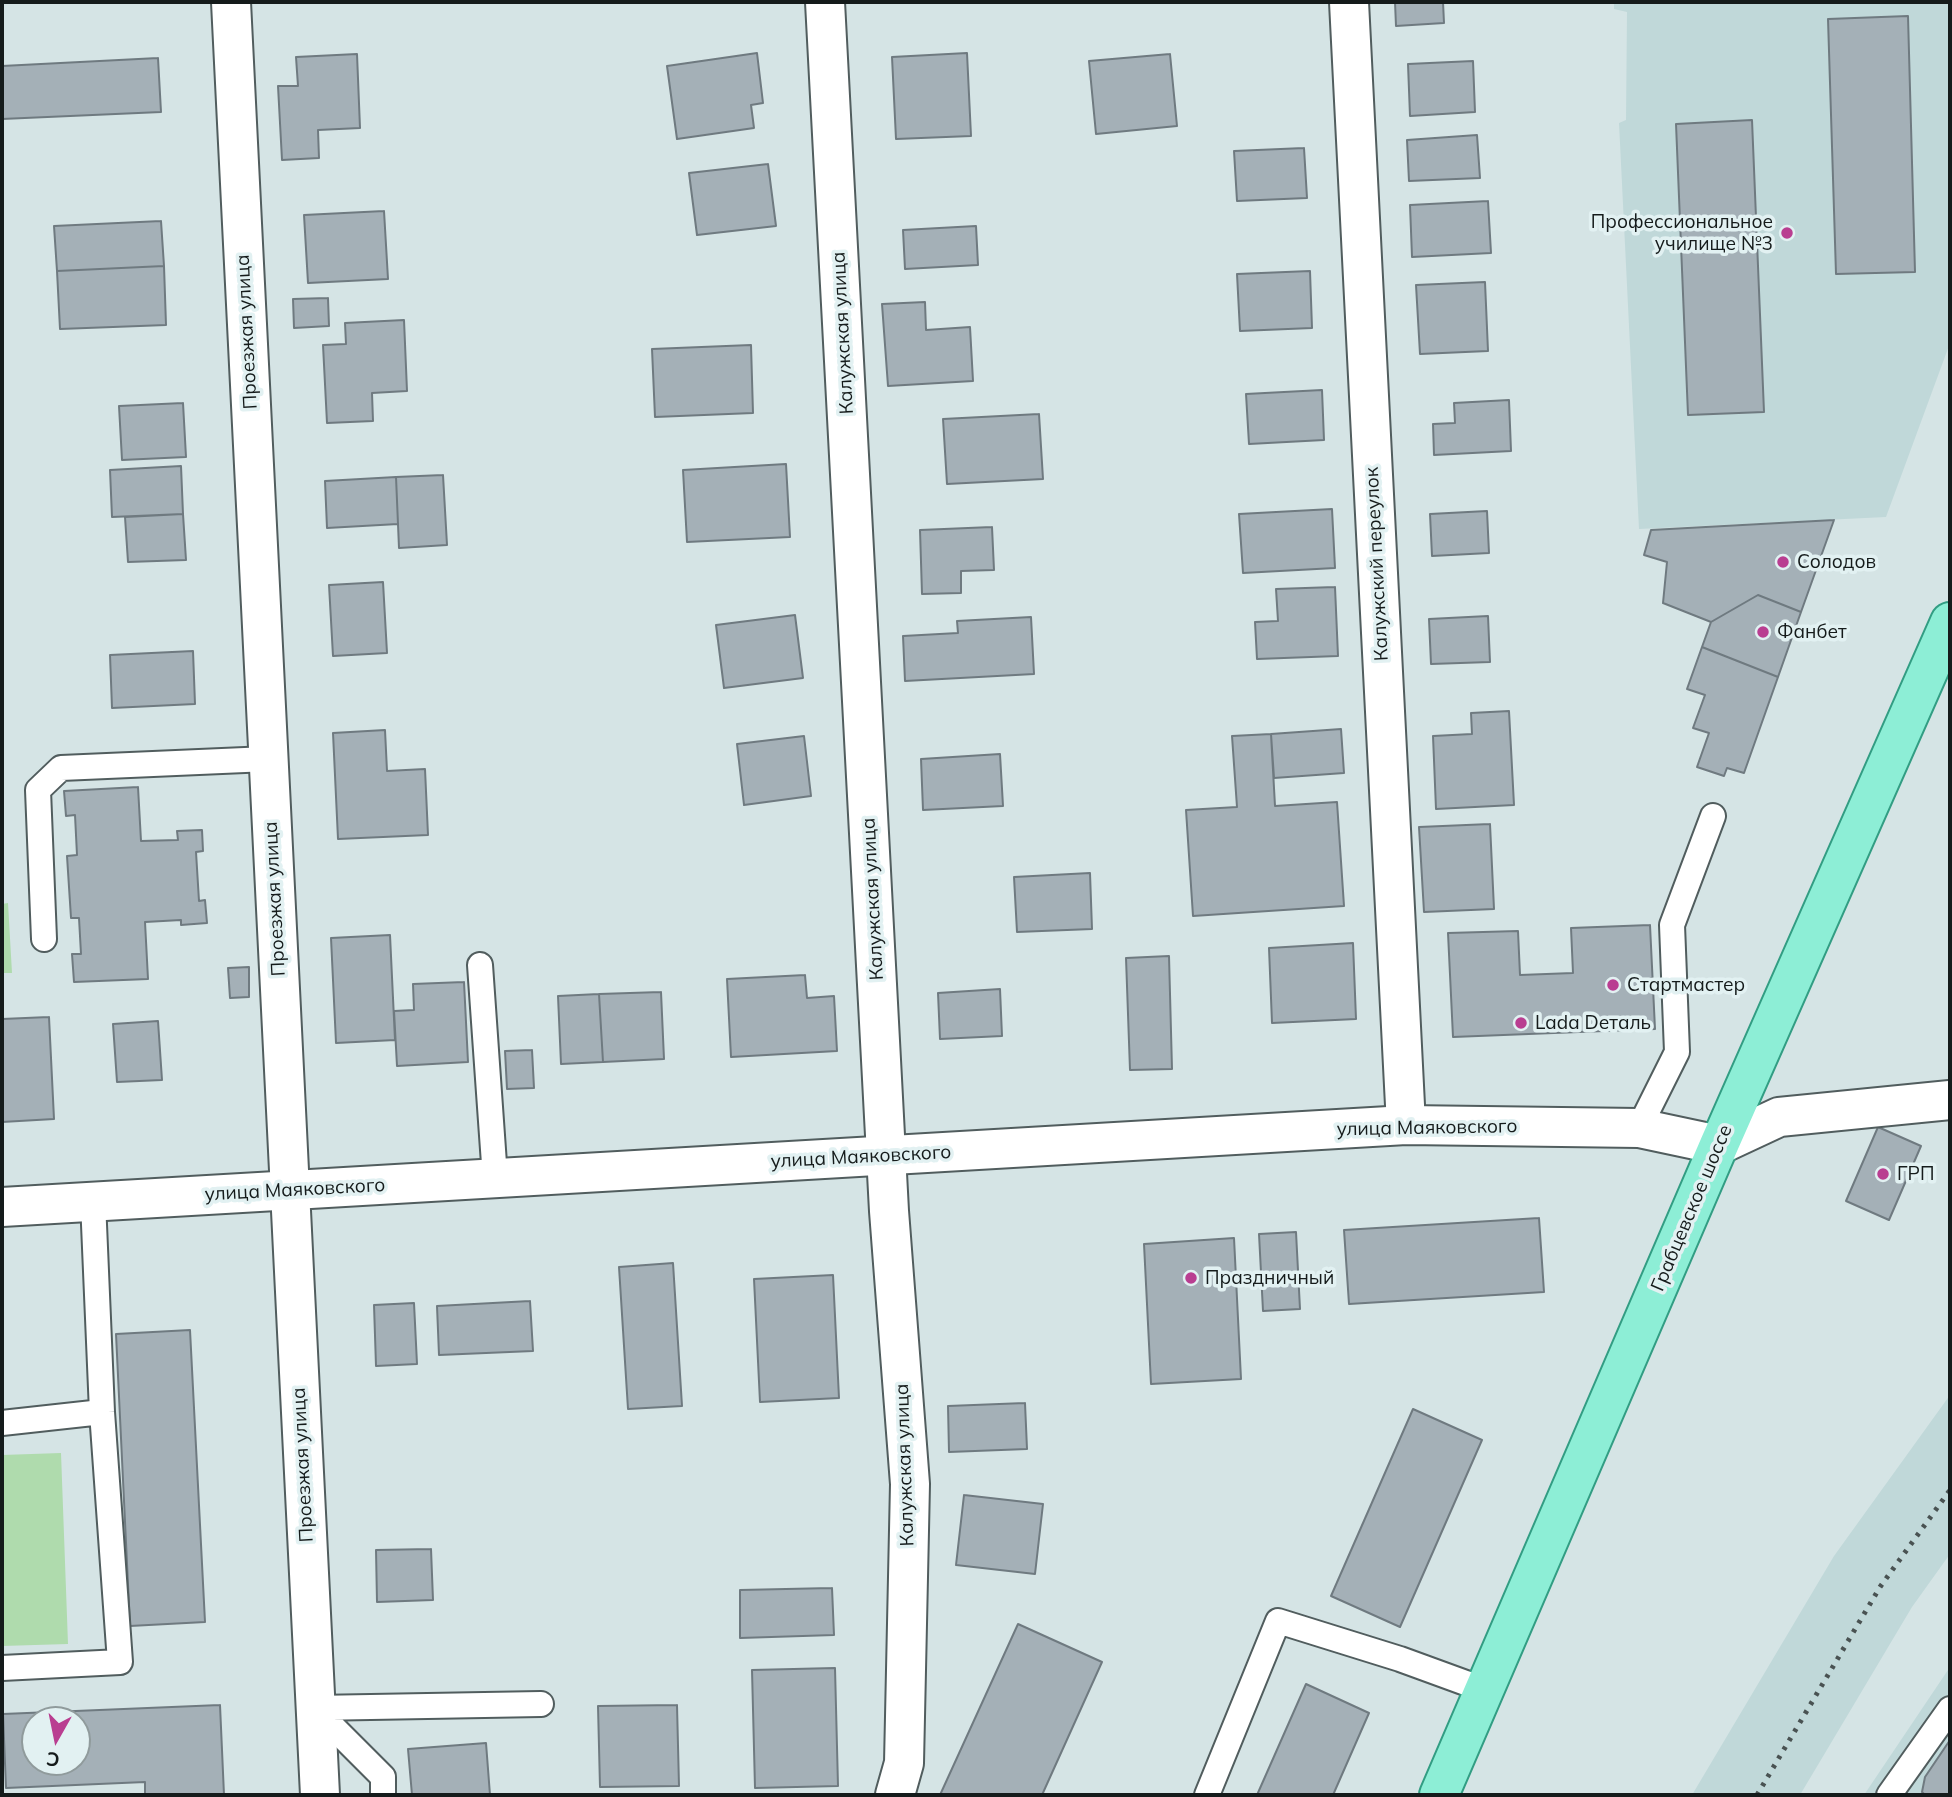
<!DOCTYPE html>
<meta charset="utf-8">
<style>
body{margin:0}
#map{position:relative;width:1952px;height:1797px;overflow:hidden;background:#d5e4e5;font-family:Mulish,sans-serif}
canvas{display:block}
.frame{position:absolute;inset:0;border:4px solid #151b1b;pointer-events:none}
.north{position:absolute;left:21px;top:1706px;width:70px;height:70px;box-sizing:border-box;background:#e2f1f2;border:2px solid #909b9c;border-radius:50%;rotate:189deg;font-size:19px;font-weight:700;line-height:28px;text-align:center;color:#151b1b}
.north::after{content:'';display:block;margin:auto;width:24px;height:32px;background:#b93e91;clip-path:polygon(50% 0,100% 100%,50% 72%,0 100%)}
</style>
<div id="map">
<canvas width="1952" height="1797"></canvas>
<div class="frame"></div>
<div class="north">С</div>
</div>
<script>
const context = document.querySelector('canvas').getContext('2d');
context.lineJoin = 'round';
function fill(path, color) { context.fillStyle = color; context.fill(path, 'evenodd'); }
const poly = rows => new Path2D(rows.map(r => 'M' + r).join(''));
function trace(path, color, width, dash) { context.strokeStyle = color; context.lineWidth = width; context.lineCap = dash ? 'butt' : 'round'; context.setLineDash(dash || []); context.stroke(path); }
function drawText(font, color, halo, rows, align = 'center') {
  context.font = font + ' Mulish,sans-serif'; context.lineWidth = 7; context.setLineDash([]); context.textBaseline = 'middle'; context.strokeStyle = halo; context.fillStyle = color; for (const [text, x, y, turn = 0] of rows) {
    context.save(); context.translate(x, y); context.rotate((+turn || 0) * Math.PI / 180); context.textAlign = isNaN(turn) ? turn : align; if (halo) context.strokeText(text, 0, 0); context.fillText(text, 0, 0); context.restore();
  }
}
const built = poly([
 [1614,2,1950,2,1950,343,1886,517,1639,529,1619,123,1626,120,1627,12,1614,9],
 [1950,1395,1950,1554,1912,1607,1800,1795,1692,1795,1834,1556],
 [1950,1667,1950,1795,1864,1795]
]);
const green = poly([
 [8,903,12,973,2,973,2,904],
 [61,1453,68,1644,2,1646,2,1455]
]);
const building = poly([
 [1395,2,1443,2,1444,23,1396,26,1395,2],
 [1908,16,1915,272,1836,274,1828,19,1908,16],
 [757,53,763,103,751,105,754,128,677,139,667,66,757,53],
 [967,53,971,136,896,139,892,57,967,53],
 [357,54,360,128,318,130,319,158,282,160,278,86,298,86,296,57,357,54],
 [1170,54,1177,126,1096,134,1089,61,1170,54],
 [158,58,161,112,2,119,2,66,158,58],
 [1473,61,1475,112,1410,116,1408,64,1473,61],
 [1752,120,1764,412,1688,415,1676,124,1752,120],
 [1477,135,1480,178,1409,181,1407,140,1477,135],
 [1304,148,1307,198,1237,201,1234,151,1304,148],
 [768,164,776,226,697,235,689,173,768,164],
 [1488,201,1491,253,1412,257,1410,205,1488,201],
 [384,211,388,279,308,283,304,215,384,211],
 [161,221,164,266,57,271,54,226,161,221],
 [976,226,978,265,905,269,903,230,976,226],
 [164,266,166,325,60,329,57,271,164,266],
 [1310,271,1312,328,1240,331,1237,274,1310,271],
 [1485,282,1488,351,1420,354,1416,285,1485,282],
 [328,298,329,326,294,328,293,299,328,298],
 [925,302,926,330,970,327,973,381,888,386,882,304,925,302],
 [404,320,407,391,372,393,373,421,327,423,323,345,346,344,345,323,404,320],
 [751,345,753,413,655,417,652,349,751,345],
 [1322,390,1324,440,1249,444,1246,394,1322,390],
 [1509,400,1511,451,1434,455,1433,424,1455,423,1454,403,1509,400],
 [183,403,186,457,122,460,119,406,183,403],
 [1039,414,1043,479,947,484,943,419,1039,414],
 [786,464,790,537,687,542,683,470,786,464],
 [181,466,183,514,112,517,110,470,181,466],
 [443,475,447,545,399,548,396,477,443,475],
 [396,477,398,524,327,528,325,481,396,477],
 [1332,509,1335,568,1243,573,1239,514,1332,509],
 [1487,511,1489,553,1432,556,1430,514,1487,511],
 [183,514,186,560,128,562,125,517,183,514],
 [1834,520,1801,612,1758,595,1711,622,1663,603,1667,562,1644,555,1651,530,1834,520],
 [992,527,994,570,961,571,961,593,922,594,920,530,992,527],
 [383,582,387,653,333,656,329,585,383,582],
 [1335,587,1338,656,1257,659,1255,622,1278,621,1276,589,1335,587],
 [1758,595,1801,612,1778,677,1702,647,1711,622,1758,595],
 [795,615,803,678,724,688,716,625,795,615],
 [1488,616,1490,662,1431,664,1429,619,1488,616],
 [1031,617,1034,674,905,681,903,636,958,633,957,621,1031,617],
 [1702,647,1778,677,1744,773,1727,768,1724,776,1697,767,1709,733,1693,728,1705,695,1687,689,1702,647],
 [193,651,195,704,112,708,110,655,193,651],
 [1509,711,1514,805,1436,809,1433,736,1472,734,1471,713,1509,711],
 [1341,729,1344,773,1274,778,1271,734,1341,729],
 [385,730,387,771,425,769,428,835,338,839,333,733,385,730],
 [1271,734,1275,806,1337,802,1344,906,1193,916,1186,810,1237,807,1232,736,1271,734],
 [804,736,811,796,744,805,737,744,804,736],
 [1000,754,1003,806,923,810,921,759,1000,754],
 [138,787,141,841,178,840,177,831,202,830,203,851,196,852,199,901,205,900,207,923,181,925,181,920,145,922,148,979,74,982,72,954,81,954,79,918,71,918,67,856,77,855,75,815,66,816,64,791,138,787],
 [1490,824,1494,909,1424,912,1419,827,1490,824],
 [1090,873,1092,929,1017,932,1014,877,1090,873],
 [1650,925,1655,1029,1453,1037,1448,933,1518,931,1520,975,1573,973,1571,928,1650,925],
 [390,935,395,1040,336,1043,331,938,390,935],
 [1353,943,1356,1019,1272,1023,1269,948,1353,943],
 [1169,956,1172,1069,1130,1070,1126,958,1169,956],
 [249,967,249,997,230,998,228,968,249,967],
 [805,975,807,998,834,996,837,1051,731,1057,727,979,805,975],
 [464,982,468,1062,397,1066,394,1011,414,1010,413,984,464,982],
 [1000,989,1002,1036,940,1039,938,993,1000,989],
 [661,992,664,1059,603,1062,599,994,661,992],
 [599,994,603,1062,561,1064,558,996,599,994],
 [49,1017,54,1119,2,1122,2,1019,49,1017],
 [158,1021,162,1080,117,1082,113,1024,158,1021],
 [532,1050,534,1088,507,1089,505,1051,532,1050],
 [1878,1127,1921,1146,1889,1220,1846,1201,1878,1127],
 [1539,1218,1544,1292,1349,1304,1344,1230,1539,1218],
 [1296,1232,1300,1309,1263,1311,1259,1234,1296,1232],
 [1234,1238,1241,1379,1151,1384,1144,1244,1234,1238],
 [673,1263,682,1406,628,1409,619,1267,673,1263],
 [833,1275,839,1398,760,1402,754,1279,833,1275],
 [530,1301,533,1351,439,1355,437,1306,530,1301],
 [414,1303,417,1364,376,1366,374,1305,414,1303],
 [190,1330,205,1622,130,1626,116,1334,190,1330],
 [1025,1403,1027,1449,949,1452,948,1406,1025,1403],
 [1413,1409,1482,1440,1400,1627,1331,1596,1413,1409],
 [964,1495,1043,1504,1035,1574,956,1565,964,1495],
 [431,1549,433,1600,377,1602,376,1550,431,1549],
 [832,1588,834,1635,740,1638,740,1590,832,1588],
 [1018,1624,1102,1662,1042,1795,940,1795,1018,1624],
 [835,1668,838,1786,755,1788,752,1670,835,1668],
 [1306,1684,1369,1713,1333,1795,1257,1795,1306,1684],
 [220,1705,224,1795,145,1795,145,1782,6,1788,3,1714,220,1705],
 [35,1720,77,1720,77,1762,35,1762,35,1720],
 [677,1705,679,1786,600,1787,598,1706,677,1705],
 [1950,1740,1950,1795,1925,1795,1922,1792,1925,1777,1950,1740],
 [486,1743,490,1795,412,1795,408,1749,486,1743]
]);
const lane = poly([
 [44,939,38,790,61,768,268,759],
 [480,965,495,1178],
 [1639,1128,1677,1052,1672,925,1713,816],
 [2,1423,102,1412],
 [2,1668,120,1662,102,1412,93,1201],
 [383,1795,383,1777,314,1708,541,1704],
 [1207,1795,1278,1621,1400,1659,1485,1690],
 [1889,1795,1950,1709]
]);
const street = poly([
 [231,2,320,1795],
 [825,2,889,1211,910,1484,904,1763,895,1795],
 [1349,2,1406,1125],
 [1719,1145,1779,1117,1950,1100]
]);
const secondary = poly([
 [2,1207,1406,1125,1639,1128,1719,1145]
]);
const primary = poly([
 [1439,1795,1719,1145,1950,622]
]);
const rail = poly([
 [1757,1795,1880,1587,1950,1490]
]);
const markers = [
 [1787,233,7,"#b93e91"],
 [1783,562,7,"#b93e91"],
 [1763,632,7,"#b93e91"],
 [1613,985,7,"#b93e91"],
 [1521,1023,7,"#b93e91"],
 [1883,1174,7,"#b93e91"],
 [1191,1278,7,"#b93e91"]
];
const poiNames = [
 ["Профессиональное",1773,222,"right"],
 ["училище №3",1773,244,"right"],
 ["Солодов",1797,562],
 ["Фанбет",1777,632],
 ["Стартмастер",1627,985],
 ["Lada Dеталь",1535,1023],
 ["ГРП",1897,1174],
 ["Праздничный",1205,1278]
];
const streetNames = [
 ["Проезжая улица",247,332,-93],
 ["Калужская улица",843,333,-93],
 ["Калужский переулок",1377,564,-93],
 ["Проезжая улица",275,899,-93],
 ["Калужская улица",873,899,-93],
 ["улица Маяковского",1427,1128,-1],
 ["улица Маяковского",861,1157,-3],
 ["улица Маяковского",295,1190,-3],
 ["Грабцевское шоссе",1692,1208,-67],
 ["Проезжая улица",303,1465,-93],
 ["Калужская улица",905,1465,-92]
];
fill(built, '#c0d8d9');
fill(green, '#afdbad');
fill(building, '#a4b0b7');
trace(building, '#6f7a80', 2);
trace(lane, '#515d5e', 28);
trace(street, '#515d5e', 42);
trace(secondary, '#515d5e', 42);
trace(primary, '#329d83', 42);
trace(lane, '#fff', 24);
trace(street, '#fff', 38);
trace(secondary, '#fff', 38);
trace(primary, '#8deed6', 38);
trace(rail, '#495252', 5, [3.5, 7]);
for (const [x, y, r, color] of markers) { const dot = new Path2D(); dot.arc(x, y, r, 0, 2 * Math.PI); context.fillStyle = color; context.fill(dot); trace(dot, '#e2f1f2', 2.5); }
drawText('19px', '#151b1b', '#e2f1f2', poiNames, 'left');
drawText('19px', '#151b1b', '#e2f1f2', streetNames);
</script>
